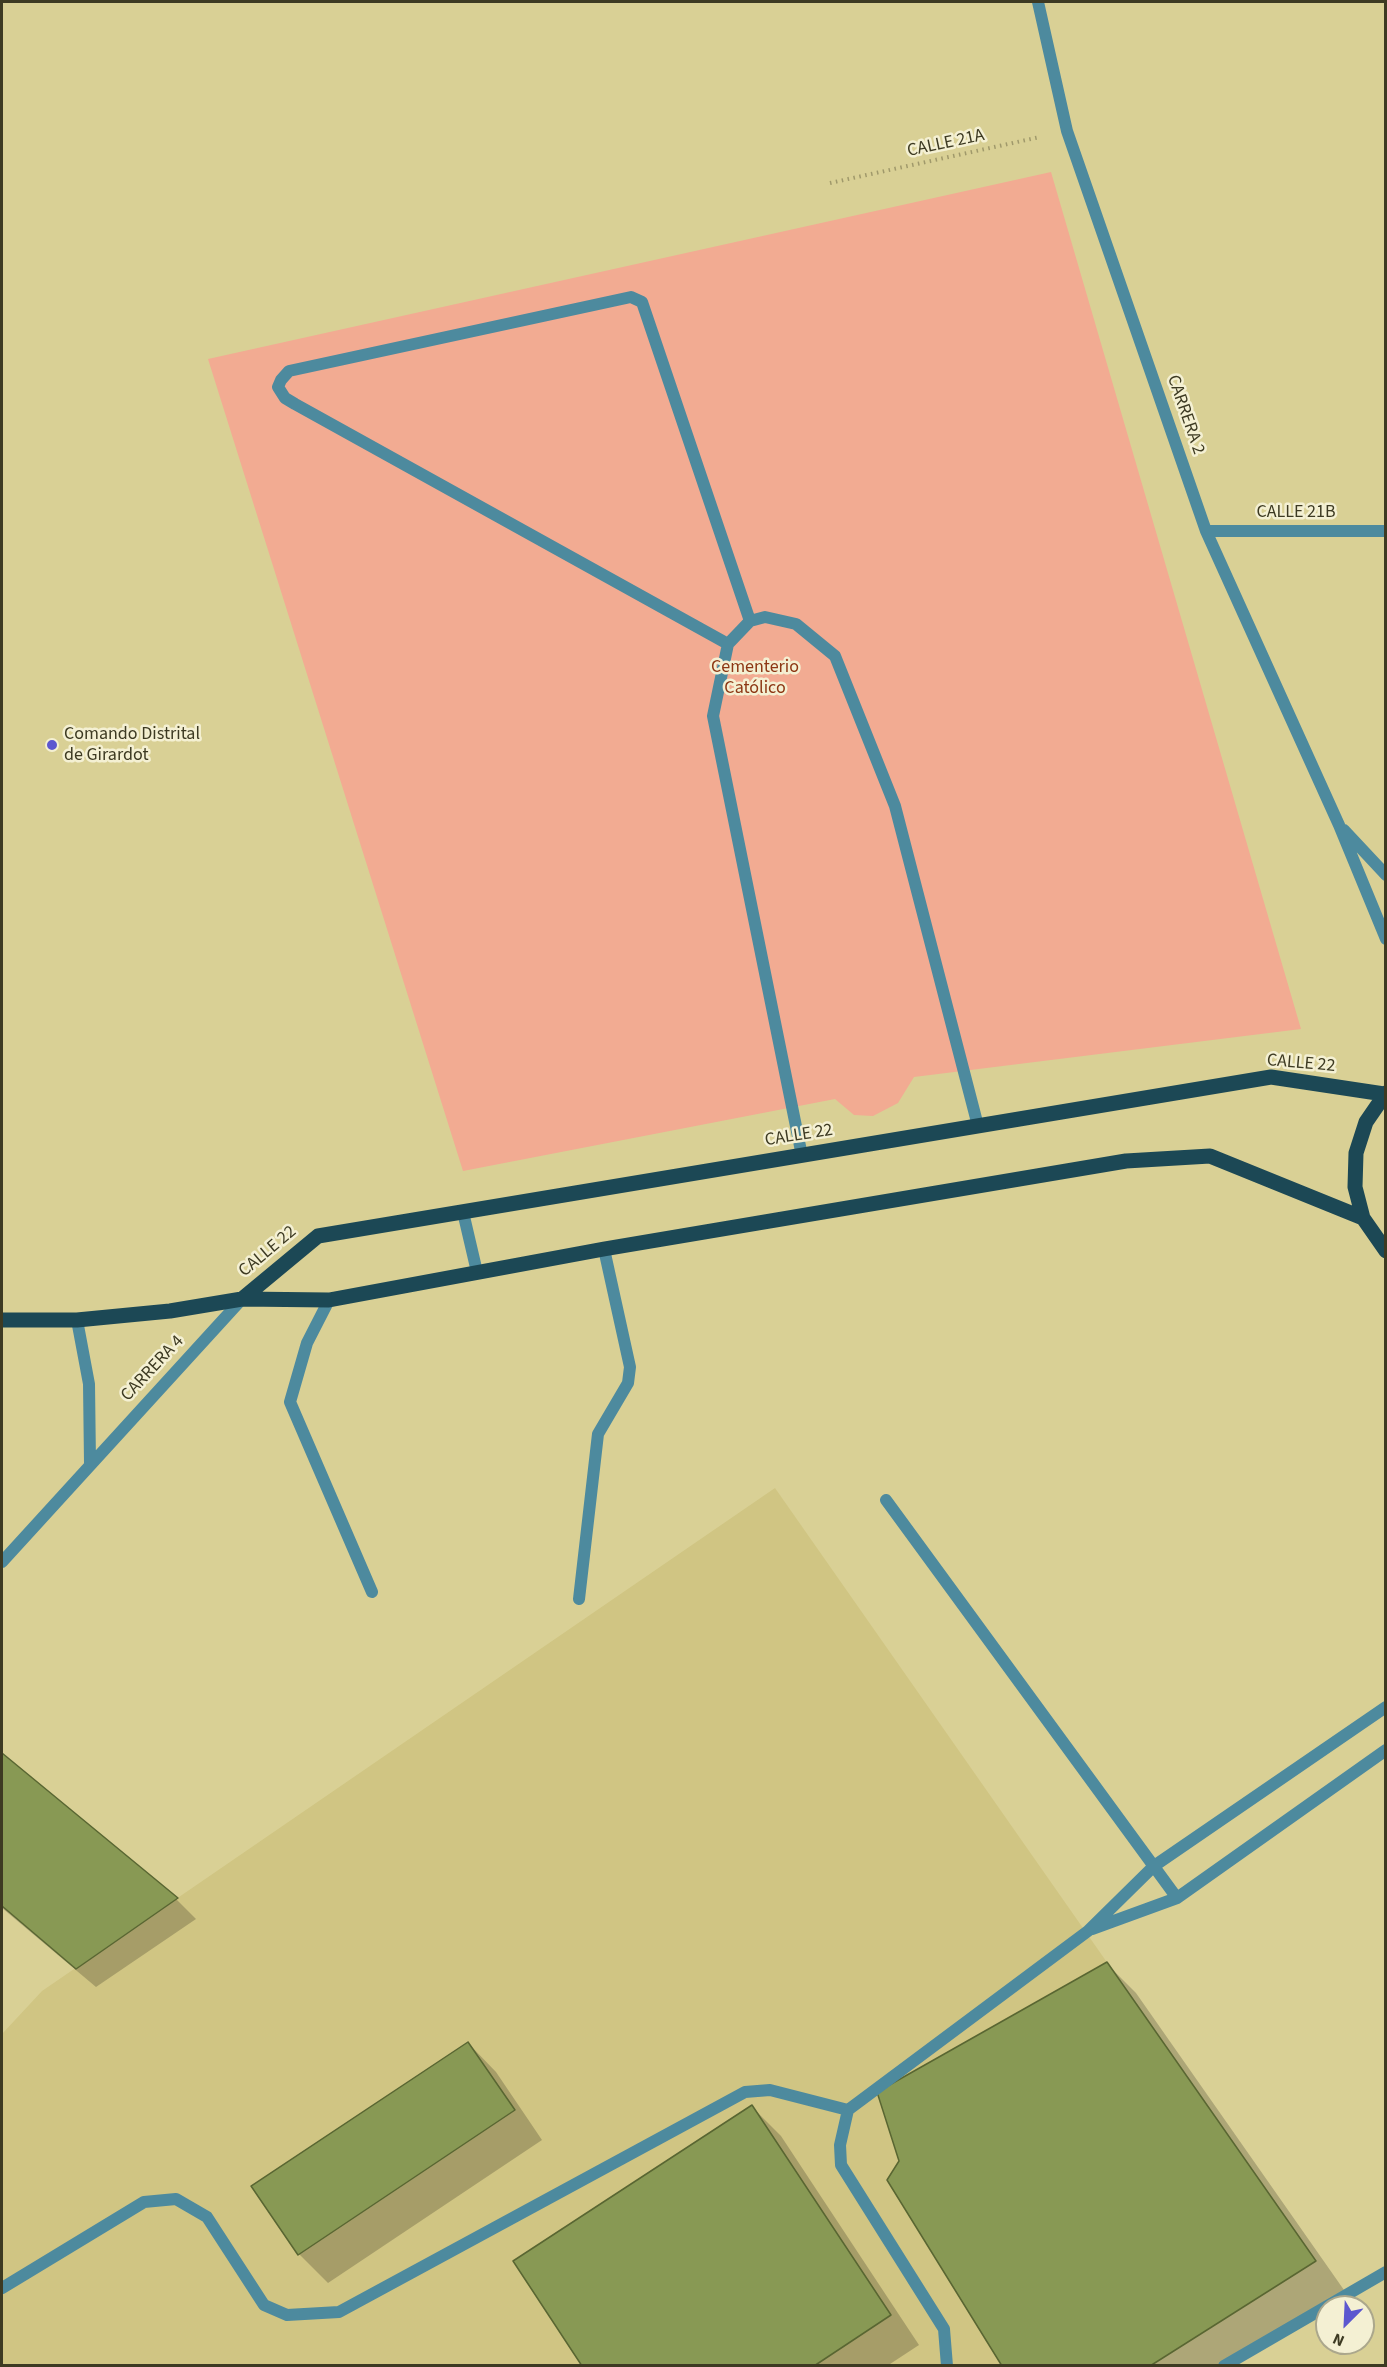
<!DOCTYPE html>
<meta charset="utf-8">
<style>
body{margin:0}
#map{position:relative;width:1387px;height:2367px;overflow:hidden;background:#d9d095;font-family:"Source Sans 3",sans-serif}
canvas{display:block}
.frame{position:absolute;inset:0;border:3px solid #3d3a22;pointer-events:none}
.north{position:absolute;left:1315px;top:2295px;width:60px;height:60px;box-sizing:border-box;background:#f4f0d3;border:2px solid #aba78c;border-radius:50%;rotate:204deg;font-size:16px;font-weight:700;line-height:24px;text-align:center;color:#3d3a22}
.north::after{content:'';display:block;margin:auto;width:21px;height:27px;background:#5c57cf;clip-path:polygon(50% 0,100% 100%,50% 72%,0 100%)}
</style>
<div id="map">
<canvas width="1387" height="2367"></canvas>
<div class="frame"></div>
<div class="north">N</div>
</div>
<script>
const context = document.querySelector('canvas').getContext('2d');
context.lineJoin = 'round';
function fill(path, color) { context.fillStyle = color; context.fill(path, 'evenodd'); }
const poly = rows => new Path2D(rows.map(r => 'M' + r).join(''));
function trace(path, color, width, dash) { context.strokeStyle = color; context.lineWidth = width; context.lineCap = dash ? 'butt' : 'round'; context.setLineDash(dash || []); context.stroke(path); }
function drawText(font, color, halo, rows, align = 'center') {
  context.font = font + ' "Source Sans 3",sans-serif'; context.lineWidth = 5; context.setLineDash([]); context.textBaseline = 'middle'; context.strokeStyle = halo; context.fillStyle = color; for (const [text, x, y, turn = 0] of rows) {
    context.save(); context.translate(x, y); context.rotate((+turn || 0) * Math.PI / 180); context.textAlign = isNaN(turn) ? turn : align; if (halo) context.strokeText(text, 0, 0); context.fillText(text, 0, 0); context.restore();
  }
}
const built = poly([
 [775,1488,1316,2261,1150,2365,2,2365,2,2034,42,1991]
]);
const green = poly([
 [1051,172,1301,1029,914,1077,898,1103,873,1116,854,1115,835,1099,463,1171,208,359]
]);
const shadow = poly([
 [2,1755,177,1900,196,1919,96,1987,2,1908],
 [1107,1964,1136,1993,1344,2290,1224,2366,1004,2366],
 [468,2043,496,2072,542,2140,328,2283,299,2254],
 [752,2107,781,2136,919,2345,887,2366,584,2366]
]);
const building = poly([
 [2,1753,178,1898,76,1969,2,1906,2,1753],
 [1107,1962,1316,2261,1150,2366,1002,2366,887,2180,899,2161,877,2092,1107,1962],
 [468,2042,515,2110,298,2255,251,2186,468,2042],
 [752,2105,891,2315,814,2366,582,2366,513,2261,752,2105]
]);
const path = poly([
 [830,183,1040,137]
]);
const service = poly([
 [728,644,295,404,285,398,278,387,281,380,289,371,631,297,642,302,750,621],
 [802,1156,713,716,728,644,750,621,765,617,796,624,835,656,895,806,978,1126],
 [463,1212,477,1272],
 [329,1300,307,1343,290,1402,372,1592],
 [886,1500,1177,1898],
 [579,1599,598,1434,628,1383,630,1367,604,1249],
 [1092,1929,1177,1898,1386,1750],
 [2,2288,144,2202,176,2199,207,2217,264,2305,287,2315,339,2312,745,2092,770,2090,848,2110],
 [947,2366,944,2329,841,2165,840,2145,848,2110,1088,1931,1154,1866,1386,1707],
 [1224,2366,1386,2272]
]);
const minor = poly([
 [1038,2,1067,131,1206,531,1339,825,1386,939],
 [1206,531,1386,531],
 [1344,830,1386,875]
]);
const tertiary = poly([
 [77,1320,89,1384,90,1463],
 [2,1562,242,1299]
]);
const primary = poly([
 [1386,1093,1366,1122,1356,1153,1355,1187,1363,1218,1386,1251],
 [242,1299,318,1236,1271,1077,1384,1094],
 [2,1320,77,1320,170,1311,242,1299,329,1300,604,1249,1126,1161,1210,1156,1363,1218]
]);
const markers = [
 [52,745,6,"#5c57cf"]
];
const streetNames = [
 ["CALLE 21A",946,144,-12],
 ["CARRERA 2",1185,415,71],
 ["CALLE 21B",1296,513],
 ["CALLE 22",1301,1064,5],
 ["CALLE 22",799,1136,-9],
 ["CALLE 22",268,1252,-40],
 ["CARRERA 4",153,1369,-47]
];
const parkNames = [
 ["Cementerio",755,668],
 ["Católico",755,689]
];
const poiNames = [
 ["Comando Distrital",64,735],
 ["de Girardot",64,756]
];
fill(built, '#d0c583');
fill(green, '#f2ab92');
fill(shadow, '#0003');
fill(building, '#889954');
trace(building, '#596632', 1.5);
trace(path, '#a0996b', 4, [1.5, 4.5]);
trace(service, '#4d8a9e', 12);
trace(minor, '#4d8a9e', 12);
trace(tertiary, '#4d8a9e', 12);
trace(primary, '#1c4855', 15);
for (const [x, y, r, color] of markers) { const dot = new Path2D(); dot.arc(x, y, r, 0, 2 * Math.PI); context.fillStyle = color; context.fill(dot); trace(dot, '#f4f0d3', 2); }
drawText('18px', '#3d3a22', '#f4f0d3', streetNames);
drawText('18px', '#8d3714', '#f4f0d3', parkNames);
drawText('18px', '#3d3a22', '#f4f0d3', poiNames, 'left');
</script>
